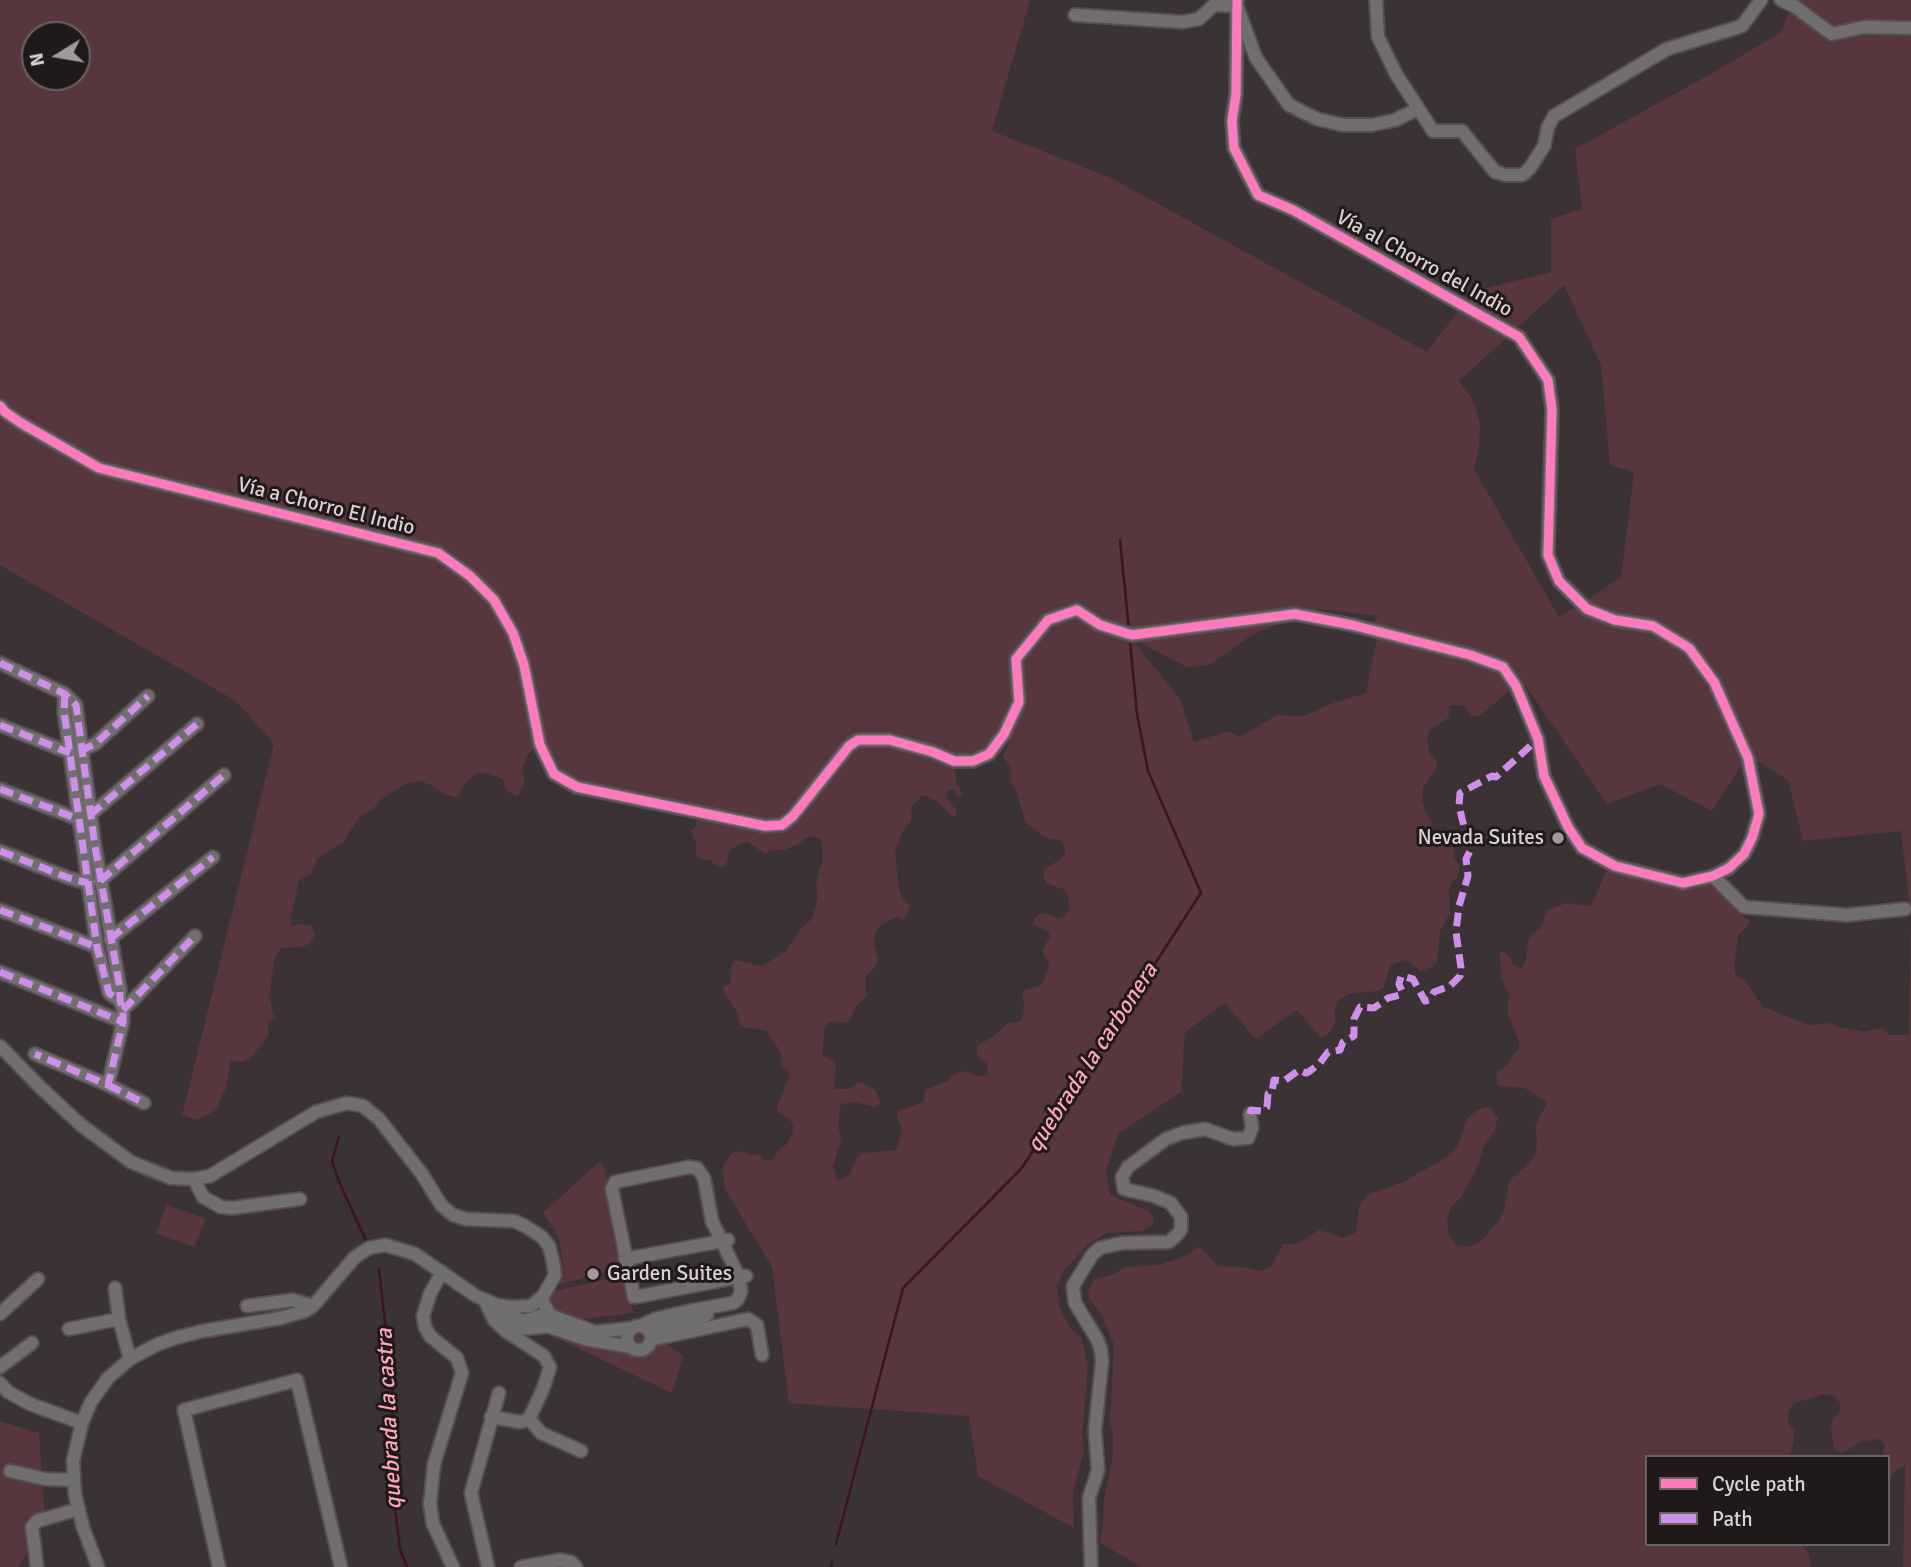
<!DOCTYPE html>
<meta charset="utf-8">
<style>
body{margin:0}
#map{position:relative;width:1911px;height:1567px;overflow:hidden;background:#3a3234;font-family:Signika,sans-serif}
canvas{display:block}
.legend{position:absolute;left:1645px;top:1455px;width:245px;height:91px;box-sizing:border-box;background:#20191a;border:2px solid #6a6264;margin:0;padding:9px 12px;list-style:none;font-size:21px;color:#dad0d2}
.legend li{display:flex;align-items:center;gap:14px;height:35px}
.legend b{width:35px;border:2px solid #6a6264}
.north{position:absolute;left:21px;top:21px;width:70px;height:70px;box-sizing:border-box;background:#20191a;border:2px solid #6a6264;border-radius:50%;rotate:259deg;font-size:19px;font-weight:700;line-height:28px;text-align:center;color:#dad0d2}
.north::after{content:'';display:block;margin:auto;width:24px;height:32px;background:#a2999b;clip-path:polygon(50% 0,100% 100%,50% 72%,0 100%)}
</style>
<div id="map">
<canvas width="1911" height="1567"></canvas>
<ul class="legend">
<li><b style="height:9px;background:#fd7abc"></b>Cycle path</li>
<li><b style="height:9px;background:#ce8fe9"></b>Path</li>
</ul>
<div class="north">N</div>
</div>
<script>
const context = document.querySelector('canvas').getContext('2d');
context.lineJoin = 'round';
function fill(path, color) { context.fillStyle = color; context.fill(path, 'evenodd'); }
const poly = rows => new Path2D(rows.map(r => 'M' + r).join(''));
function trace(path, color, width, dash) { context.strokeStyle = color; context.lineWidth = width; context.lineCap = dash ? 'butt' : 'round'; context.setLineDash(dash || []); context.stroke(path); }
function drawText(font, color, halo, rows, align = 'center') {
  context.font = font + ' Signika,sans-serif'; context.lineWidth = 6; context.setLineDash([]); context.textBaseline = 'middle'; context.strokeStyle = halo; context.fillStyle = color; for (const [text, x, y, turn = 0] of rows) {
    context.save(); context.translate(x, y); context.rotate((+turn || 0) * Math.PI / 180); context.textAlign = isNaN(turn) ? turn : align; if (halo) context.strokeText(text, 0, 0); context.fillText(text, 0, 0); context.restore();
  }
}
const green = poly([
 [0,0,1030,0,992,131,1113,179,1427,352,1474,291,1551,272,1551,219,1582,209,1575,149,1700,80,1782,32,1792,0,1911,0,1911,1567,1903,1567,1905,1466,1898,1469,1891,1477,1888,1491,1888,1457,1882,1457,1885,1445,1879,1439,1859,1442,1842,1454,1834,1448,1831,1428,1833,1419,1840,1412,1840,1403,1834,1396,1825,1394,1794,1403,1788,1412,1788,1422,1794,1431,1794,1441,1790,1457,1647,1457,1647,1544,1801,1544,1809,1554,1811,1567,1141,1567,1099,1542,1103,1525,1104,1500,1113,1456,1113,1435,1110,1422,1114,1345,1101,1314,1089,1298,1088,1292,1095,1279,1114,1274,1125,1267,1159,1265,1184,1257,1200,1246,1217,1266,1244,1267,1258,1271,1271,1267,1283,1244,1296,1244,1319,1230,1344,1238,1356,1232,1359,1206,1367,1195,1405,1181,1450,1155,1458,1145,1467,1119,1477,1110,1490,1107,1498,1118,1494,1132,1485,1143,1476,1170,1461,1197,1451,1207,1447,1221,1449,1235,1458,1246,1471,1246,1482,1240,1500,1219,1505,1206,1509,1181,1529,1163,1536,1152,1537,1139,1535,1126,1547,1103,1525,1088,1498,1086,1496,1073,1507,1065,1512,1056,1519,1050,1519,1041,1508,1015,1507,1005,1510,996,1501,979,1500,951,1508,955,1513,964,1522,969,1526,961,1528,942,1532,934,1540,929,1547,910,1567,903,1591,906,1605,874,1615,866,1683,883,1709,879,1739,914,1751,921,1738,936,1734,967,1736,976,1745,981,1763,1007,1810,1025,1830,1023,1839,1027,1864,1032,1882,1028,1889,1035,1909,1035,1911,916,1901,831,1803,841,1788,780,1759,762,1739,769,1712,811,1660,784,1607,804,1525,685,1516,686,1479,716,1472,716,1464,706,1451,705,1448,718,1430,730,1427,736,1429,751,1437,762,1436,770,1423,787,1422,802,1436,833,1453,845,1455,859,1460,865,1457,879,1451,883,1449,890,1450,913,1440,931,1437,961,1433,967,1420,971,1410,962,1403,960,1390,966,1384,987,1378,991,1349,994,1337,1001,1334,1015,1336,1022,1328,1034,1321,1038,1297,1010,1255,1039,1225,1003,1185,1032,1181,1092,1118,1134,1106,1170,1110,1195,1149,1211,1153,1217,1154,1224,1142,1231,1107,1233,1088,1244,1063,1272,1057,1286,1060,1308,1070,1328,1081,1337,1088,1365,1082,1436,1084,1451,1073,1493,1074,1528,978,1476,969,1416,789,1403,772,1267,725,1189,722,1168,732,1153,739,1151,751,1155,758,1154,763,1160,770,1161,775,1157,777,1151,787,1144,793,1132,793,1125,790,1120,778,1112,777,1106,790,1075,787,1069,781,1067,781,1053,767,1031,745,1027,740,1024,736,1010,724,993,723,987,730,984,731,965,736,960,762,966,786,951,802,927,812,919,818,898,816,884,823,858,821,839,809,836,797,845,784,850,771,850,765,854,748,842,742,843,730,850,726,865,720,868,709,860,702,860,696,856,696,843,691,831,696,826,696,818,577,787,554,774,540,745,528,754,523,768,524,784,518,797,507,791,502,779,488,773,475,774,464,785,458,798,444,794,433,786,420,781,407,783,382,799,372,810,360,816,344,841,317,859,312,873,299,881,291,916,292,926,302,924,312,926,315,935,309,944,300,947,281,948,275,957,269,996,274,1017,267,1024,269,1034,250,1059,241,1062,231,1061,225,1091,220,1099,218,1109,197,1120,182,1115,274,744,236,701,0,565],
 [35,35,77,35,77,77,35,77],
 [1564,285,1601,365,1610,465,1634,472,1621,577,1584,602,1559,617,1474,469,1479,448,1480,425,1474,402,1459,381],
 [1317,609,1377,616,1370,631,1377,637,1366,693,1330,704,1305,716,1277,715,1239,737,1229,731,1194,742,1180,699,1132,639,1187,667,1209,665,1252,635],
 [1004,734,1009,744,1003,756,1011,768,1010,781,1017,792,1025,822,1046,838,1061,840,1065,846,1065,854,1061,859,1044,869,1044,876,1046,883,1065,890,1068,896,1069,909,1065,916,1059,919,1046,914,1039,914,1034,919,1034,925,1047,931,1050,936,1044,948,1043,954,1047,959,1049,966,1043,981,1039,986,1026,989,1022,994,1024,1007,1022,1020,1016,1023,1009,1022,994,1036,977,1046,977,1053,980,1060,987,1061,988,1074,982,1077,962,1071,956,1073,946,1082,926,1089,923,1102,898,1111,897,1117,902,1130,896,1150,862,1153,857,1157,849,1176,837,1181,833,1167,841,1139,838,1125,841,1104,854,1102,875,1107,881,1104,876,1091,864,1083,858,1082,853,1087,847,1089,834,1089,836,1068,834,1062,822,1055,825,1027,830,1021,844,1023,850,1020,856,1006,867,997,865,983,867,975,876,966,878,959,874,945,876,930,881,925,898,916,904,920,911,906,901,896,899,889,895,853,902,833,911,821,912,806,922,796,929,797,941,804,949,815,956,817,956,810,947,798,947,791,954,789,957,796,964,796,956,783,954,761,989,754],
 [600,1161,604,1166,624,1267,558,1285,563,1265,560,1242,553,1226,543,1213],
 [167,1205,206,1219,194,1247,156,1233],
 [626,1274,633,1313,565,1321,533,1307,548,1293],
 [521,1313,563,1329,635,1321,683,1356,672,1393,512,1317],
 [0,1421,39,1433,45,1521,19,1567,0,1567]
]);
const stream = poly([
 [1120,540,1129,630],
 [339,1137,332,1161,340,1184,367,1243],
 [379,1269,393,1396,390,1469,400,1549,407,1567],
 [836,1544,903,1288,1021,1169,1201,893,1148,771,1137,714,1130,641],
 [831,1567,832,1562]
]);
const minor = poly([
 [1376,0,1378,37,1396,74,1433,131,1462,131,1495,172,1506,175,1522,175,1530,168,1544,146,1548,127,1554,116,1667,49,1742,26,1761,0],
 [1781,0,1794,6,1832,34,1864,27,1911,28],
 [1075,15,1183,22,1199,19,1214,5,1237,6,1256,58,1289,105,1317,119,1343,125,1372,125,1395,120,1418,109],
 [0,406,5,412,21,423,99,468,438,553,470,576,494,600,513,633,524,665,540,745,554,774,577,787,765,826,782,825,793,816,849,746,858,740,890,740,933,752,954,761,973,761,989,754,1004,734,1019,702,1016,659,1048,620,1077,610,1100,625,1132,635,1295,614,1352,625,1470,655,1503,667,1516,686,1538,739,1544,776,1568,827,1582,848,1615,866,1683,883,1713,876,1729,868,1744,854,1752,838,1759,814,1748,758,1714,682,1689,648,1653,626,1615,620,1587,609,1559,581,1548,555,1552,410,1548,380,1519,337,1293,210,1258,195,1234,148,1232,121,1236,94,1237,0],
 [0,663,65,694,76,705,95,846,120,989,120,1001,123,1010,123,1022,108,1085,35,1054],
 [65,694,64,711,97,947,109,993,120,1001],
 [0,725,70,753],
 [80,751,95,744,148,696],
 [0,789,78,819],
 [90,815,197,724],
 [0,851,69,878,88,883],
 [1713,876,1744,907,1847,915,1905,909],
 [100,881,224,775],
 [0,910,97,947],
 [110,939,213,857],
 [0,972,123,1022],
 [123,1010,195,936],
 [0,1046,40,1087,81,1125,131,1162,171,1178,194,1179,210,1176,316,1112,347,1103,363,1106,379,1119,422,1174,441,1205,453,1215,466,1219,514,1221,525,1226,542,1237,549,1246,553,1261,555,1275,543,1296,531,1306,510,1307,497,1305,476,1296,415,1254,385,1245,369,1248,355,1257,313,1306,305,1311,281,1318,203,1331,175,1338,156,1345,130,1359,108,1378,91,1402,82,1423,73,1461,75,1495,83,1527,98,1567],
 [108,1085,144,1103],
 [194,1179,203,1197,221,1207,232,1208,300,1199],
 [625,1259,728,1240],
 [442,1272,430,1294,423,1316,425,1327,430,1336,457,1358,462,1373,434,1464,430,1504,433,1524,453,1567],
 [115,1288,119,1319,130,1359],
 [484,1299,494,1320,507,1332,544,1356,550,1367,543,1389,529,1419,521,1422,491,1417],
 [247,1306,293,1300,313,1306],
 [0,1314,38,1279],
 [512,1314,518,1319,524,1321,549,1313],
 [500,1315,509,1324,520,1329,543,1327,548,1322,549,1313,541,1298],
 [549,1315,595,1332,633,1328],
 [544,1325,585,1339,631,1347],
 '627 1338a12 12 0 1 1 24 0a12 12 0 1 1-24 0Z',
 [640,1326,655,1319,689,1311,733,1303,738,1299,741,1291,739,1277,712,1221,704,1178,697,1168,689,1167,615,1182,612,1189,634,1297,635,1297,739,1277,746,1276],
 [69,1329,119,1319],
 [650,1332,707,1315],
 [655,1339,748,1319,757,1325,762,1355],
 [0,1367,32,1343],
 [0,1383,8,1392,30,1404,82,1423],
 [529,1419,541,1433,581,1451],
 [10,1471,45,1479,73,1480],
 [37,1567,32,1527,37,1521,79,1509],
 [219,1567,184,1410,297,1380,341,1567],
 [488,1567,471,1493,499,1393],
 [521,1567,560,1560,571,1562,576,1567],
 [1091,1567,1089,1498,1098,1470,1095,1430,1102,1362,1101,1350,1097,1339,1075,1303,1073,1286,1092,1255,1100,1248,1122,1243,1169,1242,1178,1234,1181,1229,1181,1217,1171,1203,1154,1196,1124,1189,1122,1177,1128,1167,1166,1139,1182,1133,1205,1129,1233,1139,1248,1138,1252,1128,1250,1114]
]);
const quiet = poly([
 [0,663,65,694,76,705,95,846,120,989,120,1001,123,1010,123,1022,108,1085,35,1054],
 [65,694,64,711,97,947,109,993,120,1001],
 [0,725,70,753],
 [80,751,95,744,148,696],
 [0,789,78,819],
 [90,815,197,724],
 [0,851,69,878,88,883],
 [100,881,224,775],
 [0,910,97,947],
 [110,939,213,857],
 [0,972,123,1022],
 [123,1010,195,936],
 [108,1085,144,1103],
 [1250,1114,1251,1110,1261,1111,1267,1107,1268,1094,1272,1092,1274,1080,1284,1081,1299,1070,1306,1073,1310,1071,1320,1063,1328,1052,1340,1050,1343,1042,1354,1036,1354,1019,1360,1007,1374,1008,1388,998,1400,995,1402,991,1399,984,1401,976,1413,979,1425,1001,1429,1000,1434,992,1450,986,1460,976,1461,968,1456,932,1459,906,1468,876,1466,859,1470,851,1459,806,1460,793,1492,776,1496,777,1538,739]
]);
const cycleway = poly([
 [0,406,5,412,21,423,99,468,438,553,470,576,494,600,513,633,524,665,540,745,554,774,577,787,765,826,782,825,793,816,849,746,858,740,890,740,933,752,954,761,973,761,989,754,1004,734,1019,702,1016,659,1048,620,1077,610,1100,625,1132,635,1295,614,1352,625,1470,655,1503,667,1516,686,1538,739,1544,776,1568,827,1582,848,1615,866,1683,883,1713,876,1729,868,1744,854,1752,838,1759,814,1748,758,1714,682,1689,648,1653,626,1615,620,1587,609,1559,581,1548,555,1552,410,1548,380,1519,337,1293,210,1258,195,1234,148,1232,121,1236,94,1237,0]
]);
const markers = [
 [1558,838,7,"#a2999b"],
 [593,1274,7,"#a2999b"]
];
const streetNames = [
 ["Vía al Chorro del Indio",1424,264,29],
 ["Vía a Chorro El Indio",326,507,14]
];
const poiNames = [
 ["Nevada Suites",1544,838],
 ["Garden Suites",607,1274,"left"]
];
const waterNames = [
 ["quebrada la carbonera",1093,1058,-57],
 ["quebrada la castra",390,1419,-93]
];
fill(green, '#57363e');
trace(stream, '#3f1121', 2.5);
trace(minor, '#564f51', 16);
trace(minor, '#716e6f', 12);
trace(quiet, '#ce8fe9', 7, [14, 7]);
trace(cycleway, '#fd7abc', 9);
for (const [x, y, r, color] of markers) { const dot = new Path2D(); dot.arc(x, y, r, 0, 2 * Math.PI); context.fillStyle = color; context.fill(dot); trace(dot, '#20191a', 2.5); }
drawText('21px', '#dad0d2', '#20191a', streetNames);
drawText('21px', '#dad0d2', '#20191a', poiNames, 'right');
drawText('italic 23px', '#fea5bb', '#20191a', waterNames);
</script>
